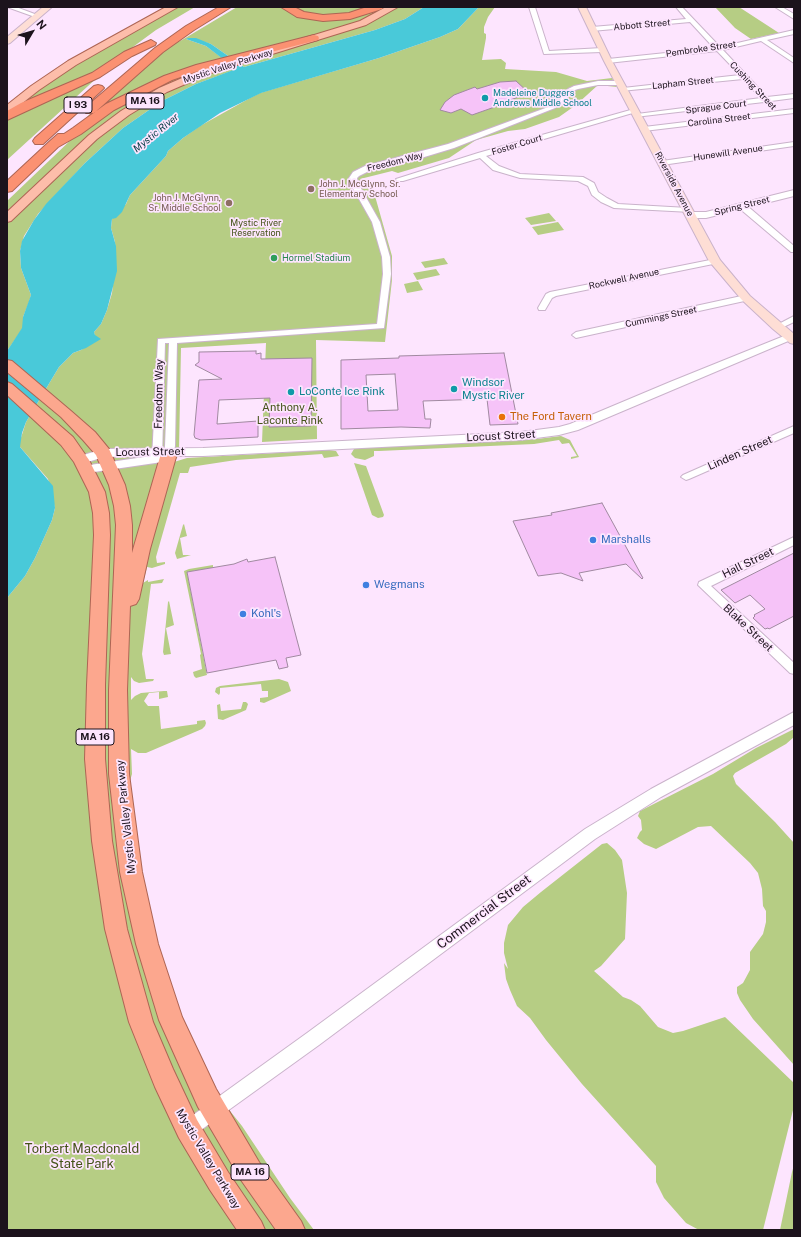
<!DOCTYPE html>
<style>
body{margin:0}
#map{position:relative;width:801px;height:1237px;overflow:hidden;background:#fde5fe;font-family:"Public Sans",sans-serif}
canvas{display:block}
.frame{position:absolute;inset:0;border:8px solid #1c131c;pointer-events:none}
.north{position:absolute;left:12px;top:12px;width:40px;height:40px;-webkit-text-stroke:3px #fde5fe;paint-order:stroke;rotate:52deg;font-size:11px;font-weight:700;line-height:16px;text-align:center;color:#1c131c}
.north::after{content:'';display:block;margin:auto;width:14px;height:18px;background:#1c131c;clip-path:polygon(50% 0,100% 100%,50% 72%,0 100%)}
</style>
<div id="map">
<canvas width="801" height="1237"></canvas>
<div class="frame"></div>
<div class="north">N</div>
</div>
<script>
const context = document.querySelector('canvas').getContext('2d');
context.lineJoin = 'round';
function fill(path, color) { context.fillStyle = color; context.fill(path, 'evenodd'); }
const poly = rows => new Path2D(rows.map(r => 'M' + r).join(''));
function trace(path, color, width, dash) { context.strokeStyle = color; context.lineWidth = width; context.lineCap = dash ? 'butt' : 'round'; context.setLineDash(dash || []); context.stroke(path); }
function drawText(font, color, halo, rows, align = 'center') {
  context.font = font + ' "Public Sans",sans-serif'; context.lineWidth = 3.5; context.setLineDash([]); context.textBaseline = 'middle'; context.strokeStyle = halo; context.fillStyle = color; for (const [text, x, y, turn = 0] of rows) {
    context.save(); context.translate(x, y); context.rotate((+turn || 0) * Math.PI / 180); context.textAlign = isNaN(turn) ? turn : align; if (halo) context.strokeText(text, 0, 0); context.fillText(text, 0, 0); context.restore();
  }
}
const green = poly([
 [177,7,195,7,156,30,122,55,7,160,7,118,23,101,66,70],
 [237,7,424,7,405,19,375,30,244,67,211,44,192,38,186,39,206,46,237,69,196,84,162,101,123,128,85,163,38,214,24,236,20,251,21,268,31,295,29,302,23,317,23,328,7,351,7,201,76,135,78,127,98,105,165,48,182,40],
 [479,7,495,7,488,17,484,27,484,33,486,34,486,38,482,60,501,59,506,63,505,69,556,72,587,81,612,78,617,87,598,85,576,105,559,117,525,129,508,131,476,140,449,158,398,173,392,171,360,179,375,196,392,256,392,280,385,342,316,340,317,439,262,442,266,343,181,348,179,450,179,455,174,462,187,458,329,450,336,451,339,456,324,458,322,454,236,460,190,467,188,473,180,473,156,557,157,563,165,562,165,564,152,568,147,567,143,583,148,580,148,582,164,579,162,583,151,584,142,654,146,679,154,679,153,681,139,683,134,681,131,677,131,700,135,696,141,693,164,691,167,691,168,697,159,699,159,692,149,693,144,701,148,706,159,706,161,729,197,724,197,721,205,720,206,723,205,726,202,729,146,753,138,753,131,749,132,774,127,791,133,838,168,991,211,1087,242,1126,290,1198,314,1230,7,1230,7,598,25,576,35,558,52,520,55,508,48,479,20,447,19,444,26,422,59,367,73,353,81,350,96,341,94,332,101,324,107,310,112,293,116,261,115,242,111,228,112,219,126,204,130,195,166,156,168,151,183,138,200,126,250,98,260,93,379,58,440,37,458,29],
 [715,7,739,7,779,33,751,39,735,28],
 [549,213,556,221,531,225,525,218],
 [558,222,564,230,538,235,532,227],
 [444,258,448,264,425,268,421,262],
 [436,269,440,275,417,280,413,273],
 [418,281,423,290,407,293,404,284],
 [561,436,570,440,579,457,571,459,571,457,577,456,569,443,562,444,559,440,534,444,379,451,374,451,374,456,365,460,355,458,351,454,354,449,359,448,537,439],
 [354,463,366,466,384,515,383,517,378,518,372,515],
 [184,524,187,536,180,538,183,555,191,555,177,559,175,553,183,525],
 [213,565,213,568,187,572,207,675,196,678,194,676,193,672,202,669,200,655,201,654,184,571,189,569],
 [169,601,174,625,166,628,171,654,164,655,163,652,168,602],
 [279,679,288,682,291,691,264,703,260,702,260,698,268,697,268,691,262,691,261,684,220,688,220,693,219,695,215,692,216,688,220,686],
 [243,702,246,702,248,704,246,710,223,720,218,719,217,705,220,704,221,711,241,709],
 [794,729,794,737,786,744,756,761,735,773,733,776,736,784,775,822,794,843,794,1065,753,1019,740,1000,737,993,737,987,743,983,750,970,750,952,763,934,766,922,766,911,763,906,762,889,758,873,750,863,711,826,698,827,656,849,644,844,637,838,640,832,642,830,641,820,638,816,640,811,713,774,756,748],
 [607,843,615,850,622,860,627,893,625,939,601,966,594,971,623,997,631,1000,640,1006,658,1027,673,1033,683,1031,725,1017,794,1083,794,1106,763,1230,699,1230,686,1223,664,1198,656,1182,656,1166,582,1084,546,1040,530,1018,517,1006,510,990,506,979,504,963,508,969,504,953,504,943,508,925,523,907,541,892,602,844],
 [794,1165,794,1230,780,1230,792,1172]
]);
const water = poly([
 [424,7,479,7,458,29,440,37,379,58,261,93,220,113,183,138,168,151,166,156,130,195,122,212,116,218,112,219,111,228,116,246,117,271,107,310,101,324,94,332,95,335,101,339,86,348,73,353,59,367,26,422,22,433,20,447,53,486,55,508,52,520,35,558,25,576,7,598,7,351,22,328,23,317,31,295,21,268,20,251,22,241,34,220,46,204,85,163,123,128,162,101,196,84,236,69,206,46,186,39,188,38,196,38,211,44,244,67,375,30,405,19]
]);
const building = poly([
 [516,81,529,93,505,102,506,103,472,115,461,109,451,113,440,110,445,102,454,95,475,87,477,89,500,82,516,81],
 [256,351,256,354,261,353,261,359,312,358,311,426,269,427,270,398,219,400,217,424,258,421,258,437,201,440,195,438,194,435,199,380,222,379,195,365,199,362,199,352,256,351],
 [504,353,518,424,490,425,487,399,423,401,425,419,431,419,430,428,401,427,341,429,341,360,399,358,399,356,504,353],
 [395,374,398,410,368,411,366,375,395,374],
 [602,503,643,578,642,579,626,564,579,573,583,581,561,573,538,576,513,521,552,515,551,513,602,503],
 [794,553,794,616,769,629,768,628,765,629,753,618,755,616,754,615,765,609,750,595,735,603,721,590,794,553],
 [275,557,301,655,286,658,288,667,279,669,276,660,207,673,187,572,234,564,247,559,248,562,275,557]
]);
const minor = poly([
 [7,7,16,7,40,16,35,17,7,7],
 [529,7,535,7,549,51,602,48,605,50,602,52,544,54,529,7],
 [676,7,682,7,720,47,794,30,794,34,767,40,794,58,794,63,761,41,723,50,767,97,794,94,794,98,771,101,773,104,770,106,764,102,635,117,635,115,637,114,761,98,743,79,621,91,621,89,623,88,740,75,717,51,608,63,605,61,608,59,714,48,690,22,592,31,589,29,592,27,686,19,676,7],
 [775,7,782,7,794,14,794,19,775,7],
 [598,81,620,81,623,83,620,85,598,85,578,89,572,91,563,103,555,108,454,148,421,158,371,170,359,176,357,178,358,183,380,222,390,257,391,274,384,328,177,343,175,446,173,457,168,460,163,457,165,446,169,343,165,343,162,459,160,461,154,461,152,459,158,339,377,324,383,274,382,257,372,222,350,183,349,178,353,172,365,166,448,144,551,106,559,101,568,89,574,86,598,81],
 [634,109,637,111,636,112,486,156,499,166,520,174,583,177,594,183,598,192,607,198,618,204,688,208,691,208,691,212,614,208,601,202,592,195,588,186,578,181,520,178,493,170,480,158,403,181,397,181,396,179,478,153,634,109],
 [794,109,794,113,644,131,640,129,644,127,794,109],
 [794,142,794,146,662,165,658,163,662,161,794,142],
 [739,204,745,204,794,246,794,252,791,252,739,208,739,204],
 [715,259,718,259,718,263,556,296,552,298,545,310,539,310,538,308,546,294,550,292,715,259],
 [746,295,750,298,749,300,576,338,572,335,576,332,746,295],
 [794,316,794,322,777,330,773,327,794,316],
 [794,426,794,433,689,479,686,480,681,477,683,475,794,426],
 [794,537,794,545,711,586,794,663,794,674,790,673,698,585,699,582,794,537]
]);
const tertiary = poly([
 [794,190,794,196,706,218,691,218,686,215,691,212,706,212,794,190],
 [789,334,794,337,793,339,578,430,559,435,521,440,203,456,166,456,168,458,166,461,162,462,87,473,83,472,81,469,83,466,151,456,104,457,81,464,77,463,75,460,77,457,103,449,203,448,521,432,559,427,570,424,670,382,789,334],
 [794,712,794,725,661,797,595,839,319,1045,194,1135,188,1138,182,1135,179,1129,182,1123,307,1033,585,829,651,789,794,712]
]);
const secondary = poly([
 [43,7,52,7,10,43,7,44,7,37,43,7],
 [578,7,586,7,612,61,720,260,750,296,794,334,794,344,790,343,773,329,742,300,709,261,604,61,578,7]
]);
const primary = poly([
 [166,7,178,7,76,65,39,90,11,112,7,113,7,105,31,86,68,61,166,7],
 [386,7,398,7,366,25,211,73,167,92,129,115,97,139,11,221,7,222,7,212,89,135,121,111,159,88,203,69,360,21,386,7]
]);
const trunk = poly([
 [7,360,12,361,71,411,95,432,109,449,125,485,130,506,132,525,132,553,160,457,162,453,168,452,174,453,176,457,150,549,139,599,136,604,130,606,127,690,129,774,142,872,158,944,182,1017,216,1089,259,1162,301,1221,305,1230,276,1230,241,1180,198,1107,159,1020,136,944,120,872,109,774,109,690,116,525,114,506,109,485,96,455,83,440,61,417,7,372,7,360],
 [7,382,12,384,73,437,89,460,105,492,109,513,110,535,105,685,105,759,112,841,127,929,153,1022,173,1069,197,1120,228,1172,261,1221,265,1230,237,1230,210,1190,179,1138,155,1087,129,1022,105,929,92,841,85,759,87,685,94,535,93,513,89,492,74,462,61,445,7,395,7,382]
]);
const motorway = poly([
 [219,7,231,7,194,30,163,52,94,113,86,113,84,110,86,107,155,48,186,26,219,7],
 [281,7,294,7,304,12,323,15,349,13,367,7,383,7,382,9,350,19,323,21,297,17,281,7],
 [314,35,318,36,319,38,318,40,204,69,172,80,114,110,81,134,58,147,12,191,7,192,7,181,49,142,58,134,64,134,73,128,106,104,164,76,196,65,314,35],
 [151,40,156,43,155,45,132,56,100,77,7,120,7,111,21,103,92,73,124,52,151,40],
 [98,85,102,86,104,88,102,90,43,144,35,144,33,141,35,138,94,86,98,85]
]);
const markers = [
 [485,98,4,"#0f9aa8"],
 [311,189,4,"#8d6e63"],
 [229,203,4,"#8d6e63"],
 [274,258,4,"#2e9e5b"],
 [454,389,4,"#0f9aa8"],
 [291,392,4,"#0f9aa8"],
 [502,417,4,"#e8710a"],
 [593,540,4,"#3f7fe0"],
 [366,585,4,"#3f7fe0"],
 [243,614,4,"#3f7fe0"]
];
const farStreetnames = [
 ["Abbott Street",642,25,-5],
 ["Pembroke Street",701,49,-8],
 ["Mystic Valley Parkway",228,66,-18],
 ["Lapham Street",683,83,-6],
 ["Cushing Street",753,86,46],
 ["Sprague Court",716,107,-7],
 ["Carolina Street",719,120,-7],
 ["Foster Court",517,145,-17],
 ["Hunewill Avenue",728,153,-8],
 ["Freedom Way",395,162,-14],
 ["Riverside Avenue",674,184,62],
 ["Spring Street",742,206,-14],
 ["Rockwell Avenue",624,279,-12],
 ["Cummings Street",661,317,-12]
];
const farCulturenames = [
 ["Madeleine Duggers",493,93],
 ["Andrews Middle School",493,103]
];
const farEducationnames = [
 ["John J. McGlynn, Sr.",319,184],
 ["Elementary School",319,194],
 ["John J. McGlynn,",221,198,"right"],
 ["Sr. Middle School",221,208,"right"]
];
const farParknames = [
 ["Mystic River",256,223],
 ["Reservation",256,233]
];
const farLeisurenames = [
 ["Hormel Stadium",282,258]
];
const shields = [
 [145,101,38],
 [78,105,28],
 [95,737,38],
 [250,1172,38]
];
const shieldNames = [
 ["MA 16",145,101],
 ["I 93",78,105],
 ["MA 16",95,737],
 ["MA 16",250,1172]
];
const farWaternames = [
 ["Mystic River",156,133,-39]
];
const cultureNames = [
 ["Windsor",462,383],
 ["Mystic River",462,396],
 ["LoConte Ice Rink",299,392]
];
const streetNames = [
 ["Freedom Way",159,394,-89],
 ["Locust Street",501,436,-3],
 ["Locust Street",150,452,-1],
 ["Linden Street",740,453,-24],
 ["Hall Street",748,563,-26],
 ["Blake Street",748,628,43],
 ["Mystic Valley Parkway",126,817,-96],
 ["Mystic Valley Parkway",208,1159,59]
];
const parkNames = [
 ["Anthony A.",290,408],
 ["Laconte Rink",290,421]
];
const foodNames = [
 ["The Ford Tavern",510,417]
];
const shopNames = [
 ["Marshalls",601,540],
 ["Wegmans",374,585],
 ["Kohl's",251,614]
];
const nearStreetnames = [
 ["Commercial Street",484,912,-37]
];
const nearParknames = [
 ["Torbert Macdonald",82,1149],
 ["State Park",82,1164]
];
fill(green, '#b6cd84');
fill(water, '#49c9d9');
fill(building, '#f6c3f8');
trace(building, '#a089a0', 1);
trace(minor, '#cab3cb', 2);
trace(tertiary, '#cab3cb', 2);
trace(secondary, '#cab3cb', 2);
trace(primary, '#ad6554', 2);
trace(trunk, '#ad6554', 2);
trace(motorway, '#ad6554', 2);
fill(minor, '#fff');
fill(tertiary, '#fff');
fill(secondary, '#feded5');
fill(primary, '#fdbdaa');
fill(trunk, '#fca78e');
fill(motorway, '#fb9172');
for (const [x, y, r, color] of markers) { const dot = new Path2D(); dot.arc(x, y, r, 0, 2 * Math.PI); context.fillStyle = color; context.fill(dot); trace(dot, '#fde5fe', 1.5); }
drawText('9px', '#1c131c', '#fde5fe', farStreetnames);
drawText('9px', '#0d838f', '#fde5fe', farCulturenames, 'left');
drawText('9px', '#785e54', '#fde5fe', farEducationnames, 'left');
drawText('9px', '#445318', '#fde5fe', farParknames);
drawText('9px', '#27864d', '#fde5fe', farLeisurenames, 'left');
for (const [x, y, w] of shields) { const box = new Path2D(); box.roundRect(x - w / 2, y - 8, w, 16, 3); context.fillStyle = '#fde5fe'; context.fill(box); trace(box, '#1c131c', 1); }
drawText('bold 10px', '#1c131c', null, shieldNames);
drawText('italic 10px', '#003b42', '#fde5fe', farWaternames);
drawText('11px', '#0d838f', '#fde5fe', cultureNames, 'left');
drawText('11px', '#1c131c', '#fde5fe', streetNames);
drawText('11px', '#445318', '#fde5fe', parkNames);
drawText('11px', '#c56008', '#fde5fe', foodNames, 'left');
drawText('11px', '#366cbe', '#fde5fe', shopNames, 'left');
drawText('13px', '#1c131c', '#fde5fe', nearStreetnames);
drawText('13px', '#445318', '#fde5fe', nearParknames);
</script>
